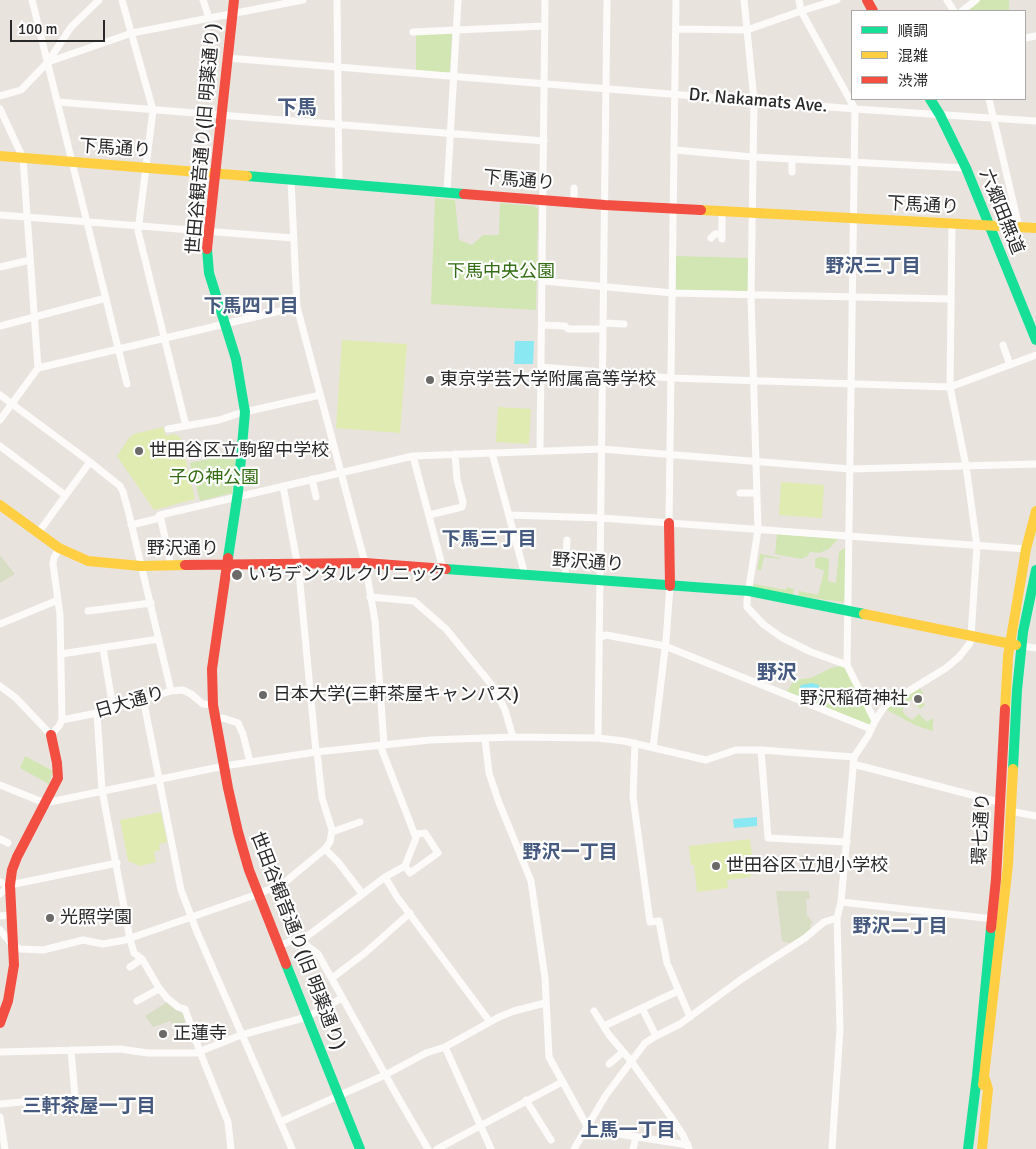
<!DOCTYPE html>
<meta charset="utf-8">
<style>
body{margin:0}
#map{position:relative;width:1036px;height:1149px;overflow:hidden;background:#e9e3de;font-family:Signika,"Noto Sans JP",sans-serif}
canvas{display:block}
.legend{position:absolute;left:851px;top:10px;width:175px;height:90px;box-sizing:border-box;background:#fff;border:1px solid #a9a9a9;margin:0;padding:6px 9px;list-style:none;font-size:15px;color:#292929}
.legend li{display:flex;align-items:center;gap:10px;height:25px}
.legend b{width:25px;border:1px solid #a9a9a9}
.scale{position:absolute;left:10px;top:20px;width:95px;height:22px;box-sizing:border-box;border:2px solid #292929;border-top:0;padding-left:6px;font-size:15px;line-height:18px;white-space:nowrap;color:#292929;-webkit-text-stroke:4px #fff;paint-order:stroke}
</style>
<div id="map">
<canvas width="1036" height="1149"></canvas>
<ul class="legend">
<li><b style="height:6px;background:#16e098"></b>順調</li>
<li><b style="height:6px;background:#ffcf43"></b>混雑</li>
<li><b style="height:6px;background:#f24e42"></b>渋滞</li>
</ul>
<div class="scale">100 m</div>
</div>
<script>
const context = document.querySelector('canvas').getContext('2d');
context.lineJoin = 'round';
function fill(path, color) { context.fillStyle = color; context.fill(path, 'evenodd'); }
const poly = rows => new Path2D(rows.map(r => 'M' + r).join(''));
function trace(path, color, width, dash) { context.strokeStyle = color; context.lineWidth = width; context.lineCap = dash ? 'butt' : 'round'; context.setLineDash(dash || []); context.stroke(path); }
function drawText(font, color, halo, rows, align = 'center') {
  context.font = font + ' Signika,"Noto Sans JP",sans-serif'; context.lineWidth = 4.5; context.setLineDash([]); context.textBaseline = 'middle'; context.strokeStyle = halo; context.fillStyle = color; for (const [text, x, y, turn = 0] of rows) {
    context.save(); context.translate(x, y); context.rotate((+turn || 0) * Math.PI / 180); context.textAlign = isNaN(turn) ? turn : align; if (halo) context.strokeText(text, 0, 0); context.fillText(text, 0, 0); context.restore();
  }
}
const green = poly([
 [981,0,1009,0,1009,11,967,11],
 [452,31,450,71,448,73,416,71,416,33],
 [435,198,455,200,459,240,472,245,483,235,499,235,500,203,534,206,538,209,536,310,431,304],
 [676,256,748,258,748,291,676,290],
 [236,453,232,493,200,501,190,463],
 [777,534,838,539,829,549,819,553,810,552,808,556,801,559,775,554],
 [845,548,845,598,843,602,798,596,799,591,818,595,824,571,815,567,815,559,819,557,828,558,829,561,828,581,836,583,839,552],
 [760,554,780,558,780,559,764,557,761,570,757,570],
 [754,584,786,590,787,587,794,589,793,595,753,588],
 [847,665,873,720,870,728,786,693,794,680,811,678,831,668],
 [920,688,923,694,919,697,925,705,920,709,911,699,902,710,906,716,912,720,919,714,927,722,933,718,933,731,917,726,887,710,888,707],
 [25,756,53,771,49,784,20,768]
]);
const cemetery = poly([
 [0,555,15,574,0,583],
 [776,891,809,891,810,899,806,899,807,915,813,923,810,925,811,930,792,944,782,941],
 [167,1002,178,1011,184,1014,187,1022,176,1025,175,1023,172,1024,170,1021,153,1027,145,1016]
]);
const pitch = poly([
 [342,340,407,344,400,433,336,428],
 [498,407,531,409,529,444,496,442],
 [163,427,166,436,174,434,180,437,195,499,154,510,117,456,129,438,134,434],
 [781,482,824,485,822,518,779,515],
 [161,812,167,842,159,844,160,850,154,852,156,862,140,866,128,861,120,820],
 [750,839,754,872,750,872,751,877,727,880,728,888,697,892,694,865,691,865,689,846]
]);
const water = poly([
 [515,341,534,341,533,364,514,364],
 [812,683,819,685,819,689,811,689,801,692,799,690,801,685],
 [757,817,757,826,734,828,733,819]
]);
const street = poly([
 [32,0,127,384],
 [122,0,153,110,138,231,186,426],
 [203,0,209,18],
 [337,0,339,183],
 [744,0,754,100,751,296,758,530,747,600,747,607,763,624,781,637,811,652,847,665],
 [799,0,801,11,855,109,847,665,875,721],
 [947,0,954,11],
 [962,11,976,0],
 [676,29,747,30,801,11,837,0],
 [413,32,545,26],
 [1025,38,1036,36],
 [227,58,855,109,1036,121],
 [48,62,132,33,303,0],
 [0,96,21,90,48,62,71,27,99,0],
 [989,99,1019,227],
 [58,102,544,141],
 [0,109,23,158,38,368,0,420],
 [675,150,753,157,966,168],
 [792,172,792,160],
 [291,180,297,307,365,563,375,621,384,744],
 [447,192,458,0],
 [574,202,574,188],
 [0,215,293,238],
 [711,238,715,234,722,234],
 [722,239,722,211],
 [0,267,30,260],
 [543,281,673,293,950,299],
 [603,323,624,324],
 [542,325,565,326,568,329,603,329],
 [0,326,106,298],
 [1003,345,1010,365],
 [541,367,671,378,950,387,1036,355],
 [38,368,297,307],
 [0,395,90,462,120,486,123,492,128,510,171,691],
 [168,429,219,420,240,413,320,395],
 [0,446,65,495],
 [540,450,545,0],
 [492,453,525,575],
 [413,456,443,569],
 [312,479,316,497],
 [283,486,299,573,316,752],
 [740,493,757,493],
 [160,515,171,565],
 [429,515,462,507,463,502,457,479,455,454],
 [509,515,601,518,1026,549],
 [669,523,676,0],
 [131,525,156,519,160,515,413,456,601,449,850,469,1036,464],
 [38,533,90,462],
 [515,537,527,537],
 [59,548,54,558,53,564,60,615,62,720],
 [565,578,567,540],
 [370,597,414,601,446,629,495,689,505,710,513,737],
 [88,611,151,603],
 [0,624,58,600],
 [599,638,606,635,665,646,871,729],
 [1022,646,1036,648],
 [103,648,113,708],
 [61,654,159,639],
 [0,686,16,698,51,735,59,726,62,720,97,713,171,691,183,690,191,694,203,704,213,705],
 [143,698,181,890,197,932,292,1149],
 [97,713,102,790,130,939,134,953,142,959,159,988,167,998,178,1007,185,1009,200,1052,228,1122,231,1149],
 [216,719,223,718,238,723,243,734,250,762],
 [598,738,607,0],
 [485,739,489,773,498,800,531,881,545,978,549,1057,587,1126,593,1130,688,1145],
 [635,743,633,797,650,922,659,921,667,963,690,1017],
 [653,748,666,641,670,586],
 [761,750,768,838,847,842],
 [853,764,999,802],
 [0,785,45,803,224,766,316,752,430,740,513,737,598,738,624,741,706,760,736,750,761,750,854,757],
 [1010,811,1036,816],
 [332,832,360,822],
 [0,839,8,843],
 [325,849,338,862,361,892],
 [405,866,410,873,438,853,425,833,415,834],
 [385,877,397,897,490,1022],
 [0,882,10,885],
 [0,894,10,885,117,863],
 [841,902,994,919],
 [0,916,13,915],
 [0,930,13,946,21,949,43,950,83,940,103,944,125,940,258,894,284,883,325,849,330,842,332,830,322,798,317,752],
 [301,941,318,954,396,1094,428,1149],
 [279,946,291,941,301,941,385,877,405,866,416,838,380,745],
 [130,967,142,959],
 [332,978,365,953,410,913],
 [137,1001,159,989],
 [642,1008,656,1036],
 [594,1011,609,1035,631,1061,671,1117,683,1135,689,1149],
 [604,1026,678,991],
 [445,1047,491,1149],
 [0,1052,120,1049,148,1053,196,1053,241,1035,307,1017,342,998],
 [609,1064,623,1052],
 [526,1100,551,1140],
 [0,1104,75,1097,71,1050],
 [0,1117,5,1149],
 [280,1122,385,1075,426,1053,445,1047,499,1017,514,1011,545,1003],
 [437,1149,562,1082],
 [574,1149,606,1095,645,1043,656,1036,680,1024,743,978,805,938,824,922,837,918],
 [633,1149,636,1137],
 [832,1149,840,1029,837,918,841,902,854,757,868,736,875,721,882,710,886,705,946,668,959,657,970,643,971,636,977,546,966,466,950,387,952,224]
]);
const fast = poly([
 [930,99,940,115,966,168,1036,340],
 [247,176,464,194],
 [207,249,209,273,236,359,245,412,238,492,228,558],
 [446,569,749,591,864,614],
 [1013,769,1017,690,1023,632,1036,570],
 [286,964,360,1149],
 [968,1149,977,1076,991,928]
]);
const slow = poly([
 [0,156,247,176],
 [701,210,1036,228],
 [0,505,59,548,88,561,141,566,185,565],
 [864,614,1016,645],
 [1005,709,1008,656,1026,549,1036,511],
 [983,1085,1008,865,1013,769],
 [982,1149,988,1089,985,1079]
]);
const jam = poly([
 [867,0,873,11],
 [464,194,605,205,701,210],
 [207,249,234,0],
 [669,523,670,586],
 [228,558,212,669,213,705,228,788,238,832,249,870,286,964],
 [185,565,365,563,446,569],
 [991,928,996,879,1005,709],
 [0,1023,8,1001,14,965,10,885,12,870,17,857,58,778,57,763,51,735]
]);
const markers = [
 [430,380,5,"#6c6a68"],
 [139,451,5,"#6c6a68"],
 [237,575,6,"#6c6a68"],
 [263,695,5,"#6c6a68"],
 [918,699,5,"#6c6a68"],
 [716,866,5,"#6c6a68"],
 [50,918,5,"#6c6a68"],
 [163,1034,5,"#6c6a68"]
];
const streetNames = [
 ["Dr. Nakamats Ave.",758,101,5],
 ["世田谷観音通り(旧 明薬通り)",204,139,-85],
 ["下馬通り",115,149,4],
 ["下馬通り",519,181,5],
 ["下馬通り",923,206,3],
 ["六郷田無道",1001,212,68],
 ["野沢通り",183,549],
 ["野沢通り",588,563,4],
 ["日大通り",130,703,-16],
 ["環七通り",982,829,-87],
 ["世田谷観音通り(旧 明薬通り)",297,941,69]
];
const parkNames = [
 ["下馬中央公園",501,272],
 ["子の神公園",214,478]
];
const poiNames = [
 ["東京学芸大学附属高等学校",440,380],
 ["世田谷区立駒留中学校",149,451],
 ["いちデンタルクリニック",248,575],
 ["日本大学(三軒茶屋キャンパス)",273,695],
 ["野沢稲荷神社",908,699,"right"],
 ["世田谷区立旭小学校",726,866],
 ["光照学園",60,918],
 ["正蓮寺",173,1034]
];
const neighbourhoodNames = [
 ["野沢三丁目",873,267],
 ["下馬四丁目",251,307],
 ["下馬三丁目",489,540],
 ["野沢一丁目",570,853],
 ["野沢二丁目",900,927],
 ["三軒茶屋一丁目",89,1107],
 ["上馬一丁目",628,1131]
];
const quarterNames = [
 ["下馬",297,109],
 ["野沢",777,674]
];
fill(green, '#d1e6b3');
fill(cemetery, '#d8dec4');
fill(pitch, '#dfebb0');
fill(water, '#8ae8f2');
trace(street, '#fcfbfa', 7);
trace(fast, '#16e098', 10);
trace(slow, '#ffcf43', 10);
trace(jam, '#f24e42', 10);
for (const [x, y, r, color] of markers) { const dot = new Path2D(); dot.arc(x, y, r, 0, 2 * Math.PI); context.fillStyle = color; context.fill(dot); trace(dot, '#fff', 2); }
drawText('18px', '#292929', '#fff', streetNames);
drawText('18px', '#346d13', '#fff', parkNames);
drawText('18px', '#292929', '#fff', poiNames, 'left');
drawText('bold 19px', '#46597e', '#fff', neighbourhoodNames);
drawText('bold 20px', '#46597e', '#fff', quarterNames);
</script>
